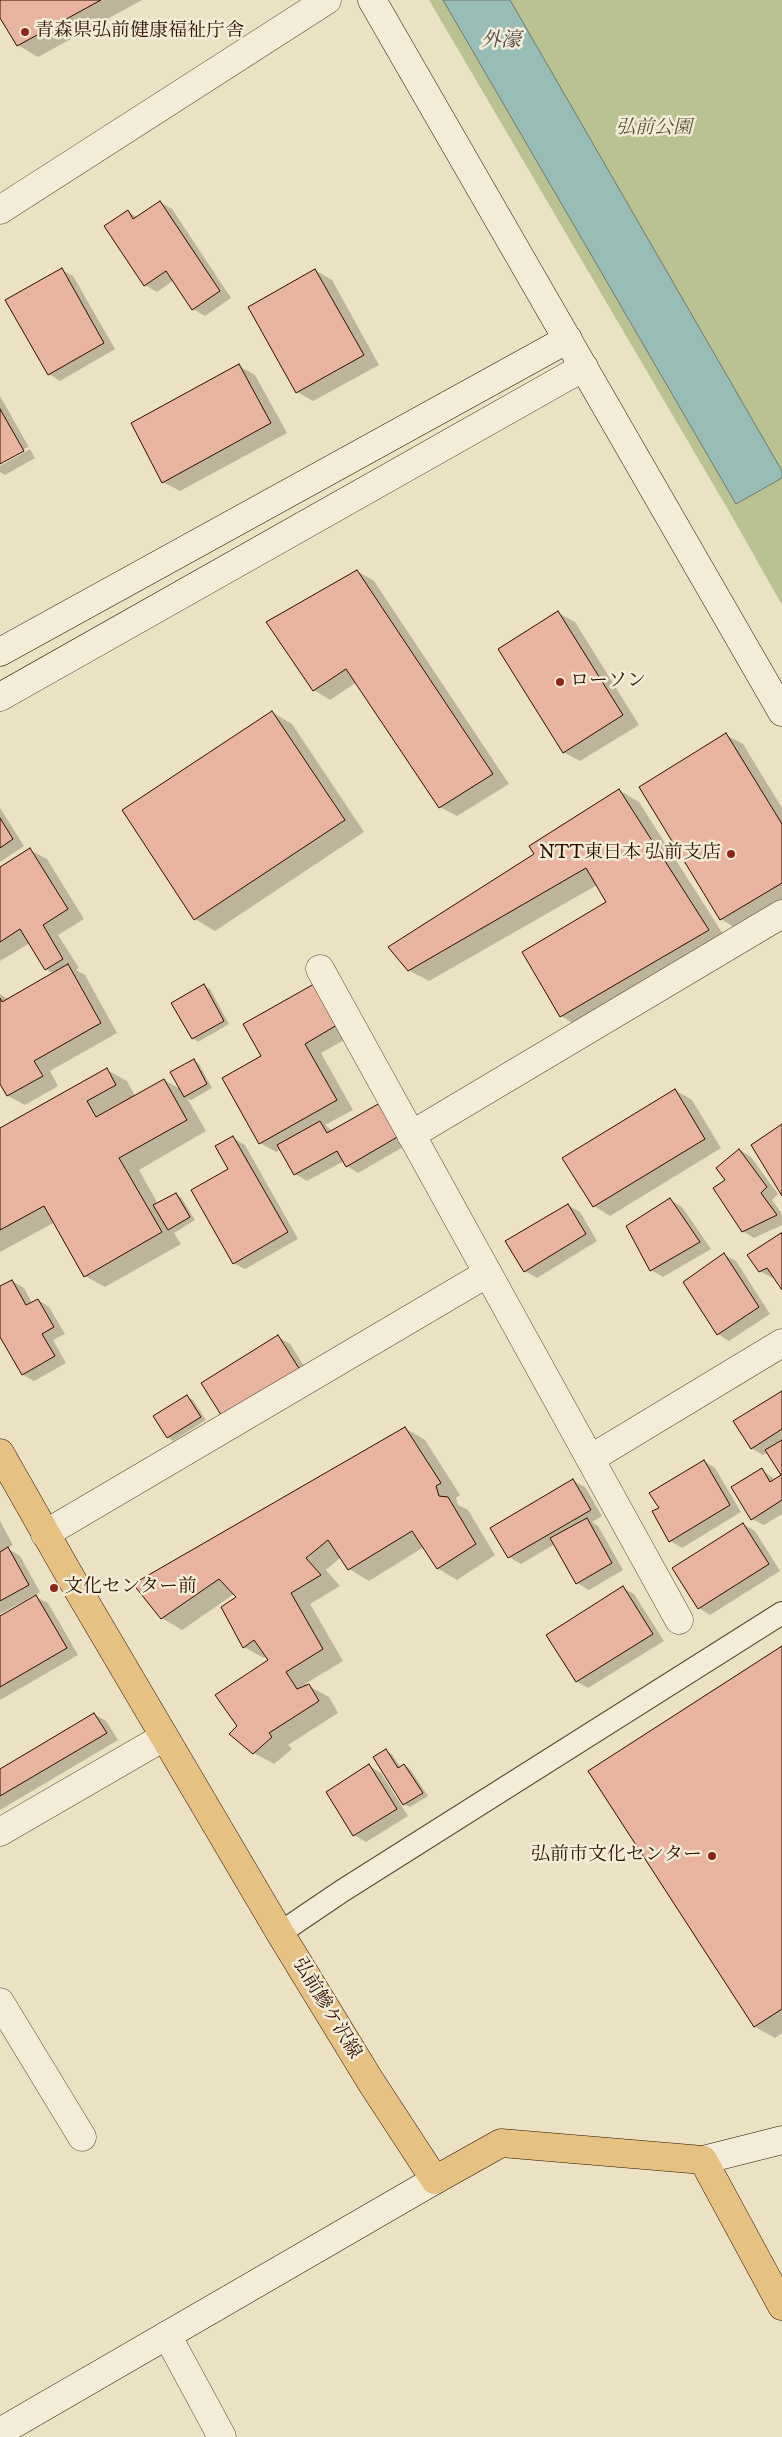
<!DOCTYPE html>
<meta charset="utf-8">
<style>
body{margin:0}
canvas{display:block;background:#ebe2c3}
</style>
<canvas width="782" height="2437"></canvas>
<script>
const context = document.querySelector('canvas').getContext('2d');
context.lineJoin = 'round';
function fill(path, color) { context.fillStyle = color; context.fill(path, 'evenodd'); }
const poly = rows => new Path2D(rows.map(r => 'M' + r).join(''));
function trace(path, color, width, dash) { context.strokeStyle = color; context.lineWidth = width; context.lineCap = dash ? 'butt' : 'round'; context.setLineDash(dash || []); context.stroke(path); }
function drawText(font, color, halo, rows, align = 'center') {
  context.font = font + ' "IM FELL DW Pica","Noto Serif JP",serif'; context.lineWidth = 5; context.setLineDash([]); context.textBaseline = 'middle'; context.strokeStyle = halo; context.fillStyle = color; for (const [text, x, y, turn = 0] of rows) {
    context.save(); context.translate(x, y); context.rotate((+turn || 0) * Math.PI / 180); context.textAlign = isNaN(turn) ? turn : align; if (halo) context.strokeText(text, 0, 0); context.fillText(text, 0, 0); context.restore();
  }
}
const green = poly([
 [429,0,782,0,782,605,730,513]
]);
const water = poly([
 [443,0,510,0,782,471,782,478,736,504,443,0]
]);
const shadow = poly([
 [0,0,142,0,38,57,18,45,0,16],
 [160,202,172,209,231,298,205,316,193,309,174,280,157,292,145,285,128,212,137,217],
 [62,270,73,276,115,349,60,381,49,374],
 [315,270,332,280,379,365,313,401,297,392],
 [239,366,255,375,287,433,180,491,163,482],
 [0,396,35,458,5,475,0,472,0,466,30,449,28,447,0,463],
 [357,571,374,581,509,784,457,816,440,807,357,682,330,700,314,690],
 [558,613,575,622,639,725,580,761,563,752],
 [272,712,292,724,364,832,215,931,195,919,124,811],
 [726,735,743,744,782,808,782,902,737,929,721,919,641,787],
 [619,790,639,802,728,942,581,1028,561,1016,608,902,597,885,429,981,408,970,536,854],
 [0,808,24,846,0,862],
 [30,850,47,859,84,919,58,935,79,968,76,970,85,975,117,1033,50,1071,58,1086,25,1105,8,1096,0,1081,0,994,9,1000,54,974,46,969,30,943,0,961,0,869],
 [204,986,210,989,229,1024,198,1042,193,1038],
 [314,986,353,1035,321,1053,353,1110,325,1125,333,1131,380,1105,410,1143,358,1173,347,1166,344,1161,307,1181,295,1174,281,1150,276,1152,260,1143,263,1056],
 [194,1060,199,1064,212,1088,191,1100,187,1098,206,1131,139,1170,158,1204,176,1194,181,1197,195,1220,174,1233,181,1244,105,1287,85,1276,55,1222,0,1252,0,1130,107,1070,127,1081,135,1096,164,1080,182,1090],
 [675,1090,692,1100,721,1148,610,1216,594,1206],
 [233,1138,245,1145,298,1239,245,1269,233,1263,229,1170],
 [740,1150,751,1157,778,1194,772,1200,782,1214,782,1225,754,1238,743,1231,727,1180],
 [670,1200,682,1207,711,1249,663,1277,651,1270],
 [568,1205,580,1212,597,1241,537,1278,525,1271],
 [782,1235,782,1288,774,1277,772,1278,760,1271],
 [724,1255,736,1261,770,1314,729,1341,718,1334],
 [12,1281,24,1288,32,1303,38,1300,49,1307,65,1334,53,1340,66,1363,34,1381,22,1374,0,1334,0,1288],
 [278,1337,290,1344,311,1377,236,1424],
 [782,1392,782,1475,768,1452,763,1455,751,1448],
 [187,1397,193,1400,206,1420,173,1441,168,1437],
 [405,1428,425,1440,460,1495,456,1498,458,1505,468,1510,495,1555,457,1580,437,1568,424,1547,369,1581,349,1569,341,1557,326,1570,340,1586,310,1604,343,1661,305,1684,329,1697,338,1713,288,1745,292,1749,274,1764,254,1753,239,1726,270,1661,267,1656,264,1658,244,1647,238,1598,234,1594,182,1630,162,1618],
 [704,1461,715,1468,741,1512,682,1548,670,1541,660,1508],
 [762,1470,776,1480,782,1476,782,1514,764,1525,752,1519],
 [573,1481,585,1487,602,1516,592,1522,598,1526,623,1570,589,1590,577,1583,555,1544,521,1564,509,1557],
 [0,1521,13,1545,7,1548,20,1556,40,1592,0,1614],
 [743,1524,755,1531,780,1571,710,1615,699,1608],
 [623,1588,634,1594,664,1641,588,1688,576,1681],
 [36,1597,48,1603,78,1655,0,1700,0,1617],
 [782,1647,782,2033,775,2038,755,2027],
 [94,1714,106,1721,118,1740,0,1810,0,1770],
 [386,1751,392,1754,401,1768,404,1765,410,1769,428,1796,410,1807,404,1804],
 [369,1766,381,1773,408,1816,366,1842,354,1835]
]);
const building = poly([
 [0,0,101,0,17,46,0,18,0,0],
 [160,201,220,291,192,310,166,271,144,286,104,226,128,210,133,219,160,201],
 [62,268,104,343,48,375,5,300,62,268],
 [315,269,364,355,296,393,248,307,315,269],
 [239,364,271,423,162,483,131,423,239,364],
 [0,409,24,451,0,464,0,409],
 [357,570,493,774,439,808,346,669,313,691,266,622,357,570],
 [558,611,623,715,563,753,498,649,558,611],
 [272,711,345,820,194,920,122,810,272,711],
 [726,733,782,824,782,883,720,920,639,787,726,733],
 [619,789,709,930,560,1017,522,952,606,902,586,868,408,971,388,947,534,854,529,846,619,789],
 [0,818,13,839,0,848,0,818],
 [30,848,68,909,43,925,63,959,45,970,20,929,0,942,0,867,30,848],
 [68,964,101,1023,34,1061,43,1076,7,1096,0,1084,0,998,2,1002,68,964],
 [204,984,224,1021,192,1039,171,1003,204,984],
 [314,984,337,1025,305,1044,337,1100,259,1144,222,1078,261,1056,243,1024,314,984],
 [194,1059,207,1084,184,1097,170,1072,194,1059],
 [107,1068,116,1085,87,1101,96,1117,164,1079,187,1120,119,1158,162,1232,84,1277,44,1206,0,1230,0,1128,107,1068],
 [675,1089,705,1139,593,1207,562,1158,675,1089],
 [380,1103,399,1136,346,1167,337,1151,294,1175,277,1145,320,1121,327,1133,380,1103],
 [782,1124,782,1196,751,1145,782,1124],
 [233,1136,288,1232,233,1264,191,1190,228,1169,215,1146,233,1136],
 [739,1149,767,1187,761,1193,777,1215,742,1232,713,1188,725,1180,716,1168,739,1149],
 [176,1193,190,1217,168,1230,153,1205,176,1193],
 [670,1198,700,1242,650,1271,626,1226,670,1198],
 [568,1204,586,1234,524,1272,505,1241,568,1204],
 [781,1233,782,1234,782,1290,767,1268,759,1272,747,1255,781,1233],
 [724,1253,759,1307,717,1335,683,1282,724,1253],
 [12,1280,26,1305,38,1299,54,1327,42,1334,55,1356,22,1375,0,1337,0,1286,12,1280],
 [278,1335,300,1370,223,1418,201,1383,278,1335],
 [782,1391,782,1429,751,1449,733,1421,782,1391],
 [187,1395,201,1417,167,1438,153,1416,187,1395],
 [405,1427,441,1483,436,1486,439,1496,448,1497,476,1544,437,1569,412,1531,348,1570,328,1540,306,1558,321,1575,291,1593,323,1649,286,1672,297,1689,309,1684,319,1701,269,1733,272,1737,253,1754,229,1734,237,1726,215,1695,268,1660,254,1640,243,1648,221,1607,236,1597,219,1579,161,1619,133,1584,405,1427],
 [782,1440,782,1500,751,1520,731,1487,762,1468,770,1482,781,1475,765,1450,782,1440],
 [704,1460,730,1505,669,1542,652,1511,659,1508,649,1493,704,1460],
 [573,1479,591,1510,508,1558,490,1528,573,1479],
 [587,1518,612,1563,576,1584,550,1538,587,1518],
 [743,1523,769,1564,698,1609,672,1568,743,1523],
 [8,1547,29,1585,0,1601,0,1552,8,1547],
 [623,1586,653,1634,576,1682,546,1635,623,1586],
 [36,1595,67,1648,0,1687,0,1616,36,1595],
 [782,1646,782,2009,754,2027,588,1771,782,1646],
 [94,1713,107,1733,0,1796,0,1769,94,1713],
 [386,1749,398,1768,404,1764,423,1793,403,1805,373,1757,386,1749],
 [369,1764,397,1809,353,1836,326,1792,369,1764]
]);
const lane = poly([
 [280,1933,342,1891,782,1613]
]);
const street = poly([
 [0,210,327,0],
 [320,969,679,1620],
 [411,1135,782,914],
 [590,1459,782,1343],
 [45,1534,488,1273],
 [0,1832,164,1737],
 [0,2002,82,2137],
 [167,2335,222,2437]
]);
const secondary = poly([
 [372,0,782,712],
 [0,652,568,339],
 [0,697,584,367],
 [703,2160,782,2140],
 [0,2432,435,2180]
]);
const primary = poly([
 [0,1453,71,1578,280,1933,371,2082,435,2180,501,2143,703,2160,782,2306]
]);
const markers = [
 [25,32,5,"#8f2418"],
 [560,682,5,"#8f2418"],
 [731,854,5,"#8f2418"],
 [54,1588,5,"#8f2418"],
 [712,1856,5,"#8f2418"]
];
const poiNames = [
 ["青森県弘前健康福祉庁舎",35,32],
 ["ローソン",570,682],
 ["NTT東日本 弘前支店",721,854,"right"],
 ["文化センター前",64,1588],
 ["弘前市文化センター",702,1856,"right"]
];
const parkNames = [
 ["弘前公園",654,129]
];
const streetNames = [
 ["弘前鰺ケ沢線",326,2009,59]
];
const waterNames = [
 ["外濠",501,42]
];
fill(green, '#bbc292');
fill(water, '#98bdb6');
trace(water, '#6e776d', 1);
fill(shadow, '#0003');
fill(building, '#e8b39f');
trace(building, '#2e0f00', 1);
trace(lane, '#5d4431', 24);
trace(street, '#5d4431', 29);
trace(secondary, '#2e0f00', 29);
trace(primary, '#2e0f00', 29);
trace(lane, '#f2ecd8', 22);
trace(street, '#f2ecd8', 28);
trace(secondary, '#f2ecd8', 28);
trace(primary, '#e6c182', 28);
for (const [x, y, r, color] of markers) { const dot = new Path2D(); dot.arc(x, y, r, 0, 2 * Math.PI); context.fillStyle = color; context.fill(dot); trace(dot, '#f2ecd8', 2); }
drawText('19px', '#2e0f00', '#f2ecd8', poiNames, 'left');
drawText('italic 19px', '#5f4e33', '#f2ecd8', parkNames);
drawText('19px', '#2e0f00', '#f2ecd8', streetNames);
drawText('italic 20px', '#534c40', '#f2ecd8', waterNames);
</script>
